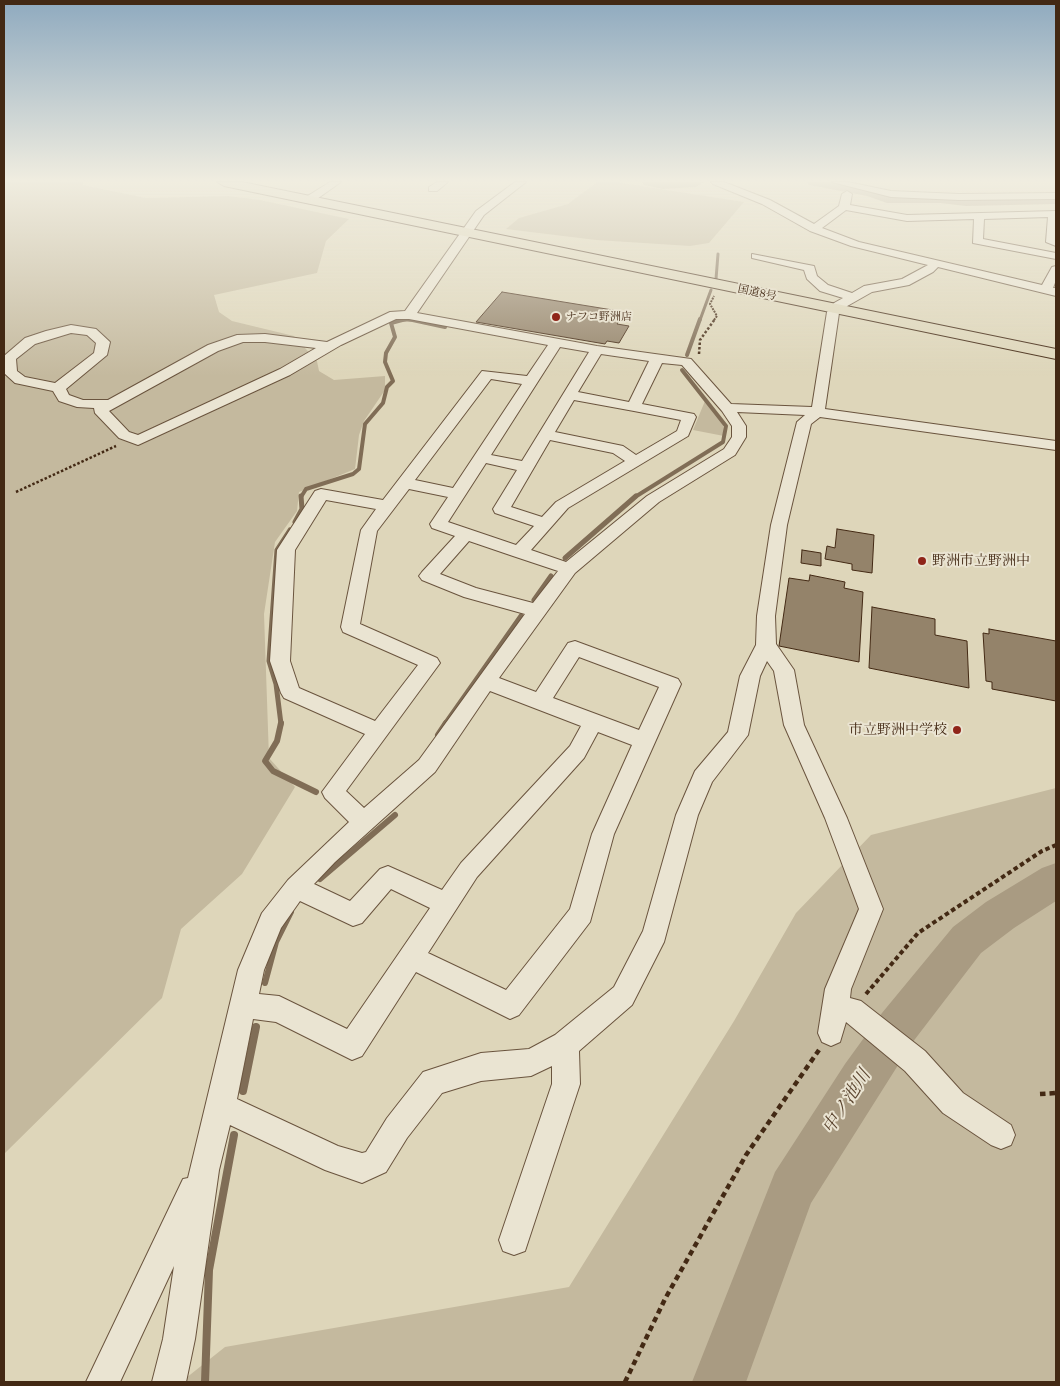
<!DOCTYPE html>
<meta charset="utf-8">
<style>
body{margin:0}
#map{position:relative;width:1060px;height:1386px;overflow:hidden;background:#ded6ba;font-family:"Old Standard TT",serif}
canvas{display:block}
.frame{position:absolute;inset:0;border:5px solid #432914;pointer-events:none}
</style>
<div id="map">
<canvas width="1060" height="1386"></canvas>
<div class="frame"></div>
</div>
<script>
const context = document.querySelector('canvas').getContext('2d');
context.lineJoin = 'round';
function fill(path, color) { context.fillStyle = color; context.fill(path, 'evenodd'); }
const poly = rows => new Path2D(rows.map(r => 'M' + r).join(''));
function trace(path, color, width, dash) { context.strokeStyle = color; context.lineWidth = width; context.lineCap = dash ? 'butt' : 'round'; context.setLineDash(dash || []); context.stroke(path); }
function drawText(font, color, halo, rows, align = 'center') {
  context.font = font + ' "Old Standard TT","Noto Serif JP",serif'; context.lineWidth = 4; context.setLineDash([]); context.textBaseline = 'middle'; context.strokeStyle = halo; context.fillStyle = color; for (const [text, x, y, turn = 0] of rows) {
    context.save(); context.translate(x, y); context.rotate((+turn || 0) * Math.PI / 180); context.textAlign = isNaN(turn) ? turn : align; if (halo) context.strokeText(text, 0, 0); context.fillText(text, 0, 0); context.restore();
  }
}
const green = poly([
 [4,182,83,182,83,185,146,198,228,196,260,200,349,219,326,241,317,273,214,295,219,312,232,321,294,336,317,361,319,371,334,380,385,376,385,390,364,421,359,435,355,469,299,492,297,511,275,542,264,614,269,758,295,787,242,874,181,929,162,998,4,1154],
 [597,182,616,182,744,202,709,243,690,246,596,240,506,229,519,218,568,204],
 [705,401,723,422,724,436,693,430],
 [1056,788,1056,1382,181,1382,225,1347,569,1287,734,1021,796,913,871,835]
]);
const streamFar4 = poly([
 [716,279,718,254],
 [401,320,414,320],
 [700,320,711,290]
]);
const streamFar3 = poly([
 [408,319,445,327],
 [687,355,700,319],
 [301,497,306,489,353,474,359,469,365,424,383,403,387,387,393,381,385,362,386,353,395,337,391,323,406,319],
 [635,497,723,442,726,426,682,370]
]);
const streamFar2 = poly([
 [295,522,302,509,301,496],
 [565,558,636,496],
 [534,600,551,576],
 [281,724,276,684,269,661,277,550,290,530],
 [445,724,521,616]
]);
const streamFar1 = poly([
 [281,723,277,741,265,761,273,771,316,792],
 [438,735,446,723],
 [320,879,395,815],
 [265,983,276,942,291,912]
]);
const stream = poly([
 [243,1091,256,1027],
 [205,1382,209,1270,234,1135]
]);
const river = poly([
 [642,182,704,182,696,187,663,189,644,185,642,182],
 [807,182,840,182,889,193,940,193,966,196,1056,194,1056,204,966,206,940,203,887,203,867,196,809,185,807,182],
 [1056,863,1056,901,1014,928,981,953,912,1043,811,1203,746,1382,692,1382,775,1172,845,1064,882,1013,953,927,986,902,1042,868,1056,863]
]);
const building = poly([
 [502,292,625,312,617,324,629,326,619,343,607,341,605,344,476,322,502,292],
 [837,529,874,535,872,573,852,570,852,564,825,559,827,546,835,548,837,529],
 [802,550,821,553,821,566,801,563,802,550],
 [810,575,845,582,844,588,863,592,859,662,779,646,789,578,809,581,810,575],
 [872,607,935,619,935,635,967,641,969,688,869,668,872,607],
 [989,629,1056,641,1056,701,992,689,992,682,986,681,983,633,989,634,989,629]
]);
const pathFar3 = poly([
 [714,320,717,316,710,304,714,296]
]);
const pathFar2 = poly([
 [699,354,700,340,715,319],
 [16,492,116,446]
]);
const pathFar1 = poly([
 [866,994,918,933,1042,851,1056,845]
]);
const path = poly([
 [1040,1094,1056,1093],
 [625,1382,665,1299,746,1155,819,1050]
]);
const minor = poly([
 [330,182,341,182,314,201,306,201,306,197,330,182],
 [437,182,448,182,437,191,429,191,429,187,437,182],
 [515,182,526,182,484,215,417,313,597,346,691,359,731,404,812,407,827,312,834,303,843,298,820,291,807,279,804,270,752,258,752,254,814,266,817,276,828,285,852,293,864,286,902,279,928,265,851,246,810,231,762,204,713,184,711,182,724,182,770,200,814,224,839,206,842,194,847,191,852,194,850,205,907,215,1056,211,1056,246,1046,242,1048,217,984,219,983,239,1056,253,1056,259,973,243,974,219,907,221,846,210,822,228,859,242,1042,285,1052,267,1056,266,1056,280,1053,288,1056,288,1056,296,938,267,933,272,909,285,872,292,842,309,839,313,825,409,1056,441,1056,450,820,417,811,424,787,525,775,616,776,644,794,670,804,725,847,818,883,909,851,989,850,998,861,1001,925,1051,963,1093,1011,1125,1015,1135,1011,1145,1001,1149,991,1145,943,1113,905,1071,846,1022,840,1042,831,1046,822,1042,818,1033,825,989,859,909,825,818,784,725,774,671,767,661,760,676,748,735,712,782,698,815,664,942,632,1005,579,1051,580,1084,525,1251,514,1255,503,1251,499,1240,552,1084,552,1066,531,1076,481,1081,442,1093,407,1138,386,1172,362,1183,325,1170,230,1125,219,1170,195,1339,186,1382,152,1382,163,1339,174,1266,120,1382,86,1382,183,1179,188,1178,238,970,262,913,288,880,349,822,325,798,322,792,365,734,284,698,281,693,270,661,277,550,315,491,321,489,383,500,482,371,527,376,548,345,409,319,396,319,341,345,290,375,138,445,119,438,95,413,94,408,77,407,59,401,53,391,15,383,4,373,4,356,25,338,46,331,71,325,96,329,110,342,107,355,66,389,69,395,83,400,108,400,208,345,237,335,265,334,327,342,390,312,405,311,476,211,515,182],
 [71,333,87,335,96,343,94,353,55,383,25,377,17,371,16,359,35,344,71,333],
 [243,342,265,342,316,348,280,369,138,435,129,432,109,411,218,351,243,342],
 [560,347,589,352,522,461,491,455,560,347],
 [601,354,649,361,629,402,578,392,601,354],
 [662,363,682,365,722,411,732,426,732,437,724,449,647,496,566,562,531,550,568,508,688,436,696,417,694,414,642,404,662,363],
 [491,379,522,384,453,488,415,480,491,379],
 [574,400,634,411,681,420,677,431,636,455,623,446,555,432,574,400],
 [737,412,805,415,797,422,771,525,757,616,756,645,740,676,728,732,695,771,676,815,643,931,614,987,555,1035,529,1049,481,1053,423,1072,387,1118,366,1152,362,1153,338,1146,237,1099,253,1019,276,1022,352,1060,362,1056,416,972,510,1019,519,1015,590,922,614,834,681,684,678,679,575,641,568,643,536,692,499,678,575,573,659,502,735,455,746,437,746,426,737,412],
 [550,440,613,453,625,461,556,502,542,517,511,507,550,440],
 [486,463,517,470,493,509,495,513,534,526,516,545,448,522,486,463],
 [409,489,448,497,430,524,432,528,455,536,422,572,419,576,422,580,464,597,525,614,419,760,364,808,346,791,440,663,437,658,360,624,377,531,409,489],
 [326,500,376,509,361,530,341,627,343,632,418,665,375,721,299,688,290,661,295,550,326,500],
 [469,541,513,556,558,571,533,603,476,588,440,574,469,541],
 [579,657,659,687,639,730,553,698,579,657],
 [490,691,581,726,570,746,461,863,442,890,388,866,380,869,350,901,314,884,335,862,435,772,490,691],
 [598,732,632,745,592,834,570,909,506,990,428,953,477,877,584,758,598,732],
 [391,889,430,908,347,1029,279,996,259,994,264,970,281,928,300,901,353,926,362,923,391,889],
 [832,182,848,182,891,191,959,194,1056,193,1056,199,959,200,891,197,832,182]
]);
const highway = poly([
 [217,182,242,182,1056,349,1056,359,224,186,217,182]
]);
const markers = [
 [556,317,5,"#8f2418"],
 [922,561,5,"#8f2418"],
 [957,730,5,"#8f2418"]
];
const farStreetnames = [
 ["国道8号",757,293,12]
];
const farPoinames = [
 ["ナフコ野洲店",566,317]
];
const poiNames = [
 ["野洲市立野洲中",932,561],
 ["市立野洲中学校",947,730,"right"]
];
const nearWaternames = [
 ["中ノ池川",847,1102,-57]
];
fill(green, '#c4b99e');
trace(streamFar4, '#806d56', 3);
trace(streamFar3, '#806d56', 4);
trace(streamFar2, '#806d56', 5);
trace(streamFar1, '#806d56', 6);
trace(stream, '#806d56', 8);
fill(river, '#a99b82');
fill(building, '#94836a');
trace(building, '#432914', 1);
trace(minor, '#6a543e', 2);
trace(highway, '#432914', 2);
trace(pathFar3, '#432914', 2, [2, 1]);
trace(pathFar2, '#432914', 2.5, [2.5, 2]);
trace(pathFar1, '#432914', 4, [4.5, 3]);
trace(path, '#432914', 4.5, [5.5, 4]);
fill(minor, '#eae4d2');
fill(highway, '#ded6ba');
const sky = context.createLinearGradient(0, 0, 0, 376);
sky.addColorStop(0, '#8faabf');
sky.addColorStop(0.48, '#f0ede0');
sky.addColorStop(1, '#f0ede000');
context.fillStyle = sky;
context.fillRect(0, 0, 1060, 376);
for (const [x, y, r, color] of markers) { const dot = new Path2D(); dot.arc(x, y, r, 0, 2 * Math.PI); context.fillStyle = color; context.fill(dot); trace(dot, '#eae4d2', 2); }
drawText('11px', '#432914', '#eae4d2', farStreetnames);
drawText('11px', '#432914', '#eae4d2', farPoinames, 'left');
drawText('14px', '#432914', '#eae4d2', poiNames, 'left');
drawText('italic 18px', '#5c4630', '#eae4d2', nearWaternames);
</script>
